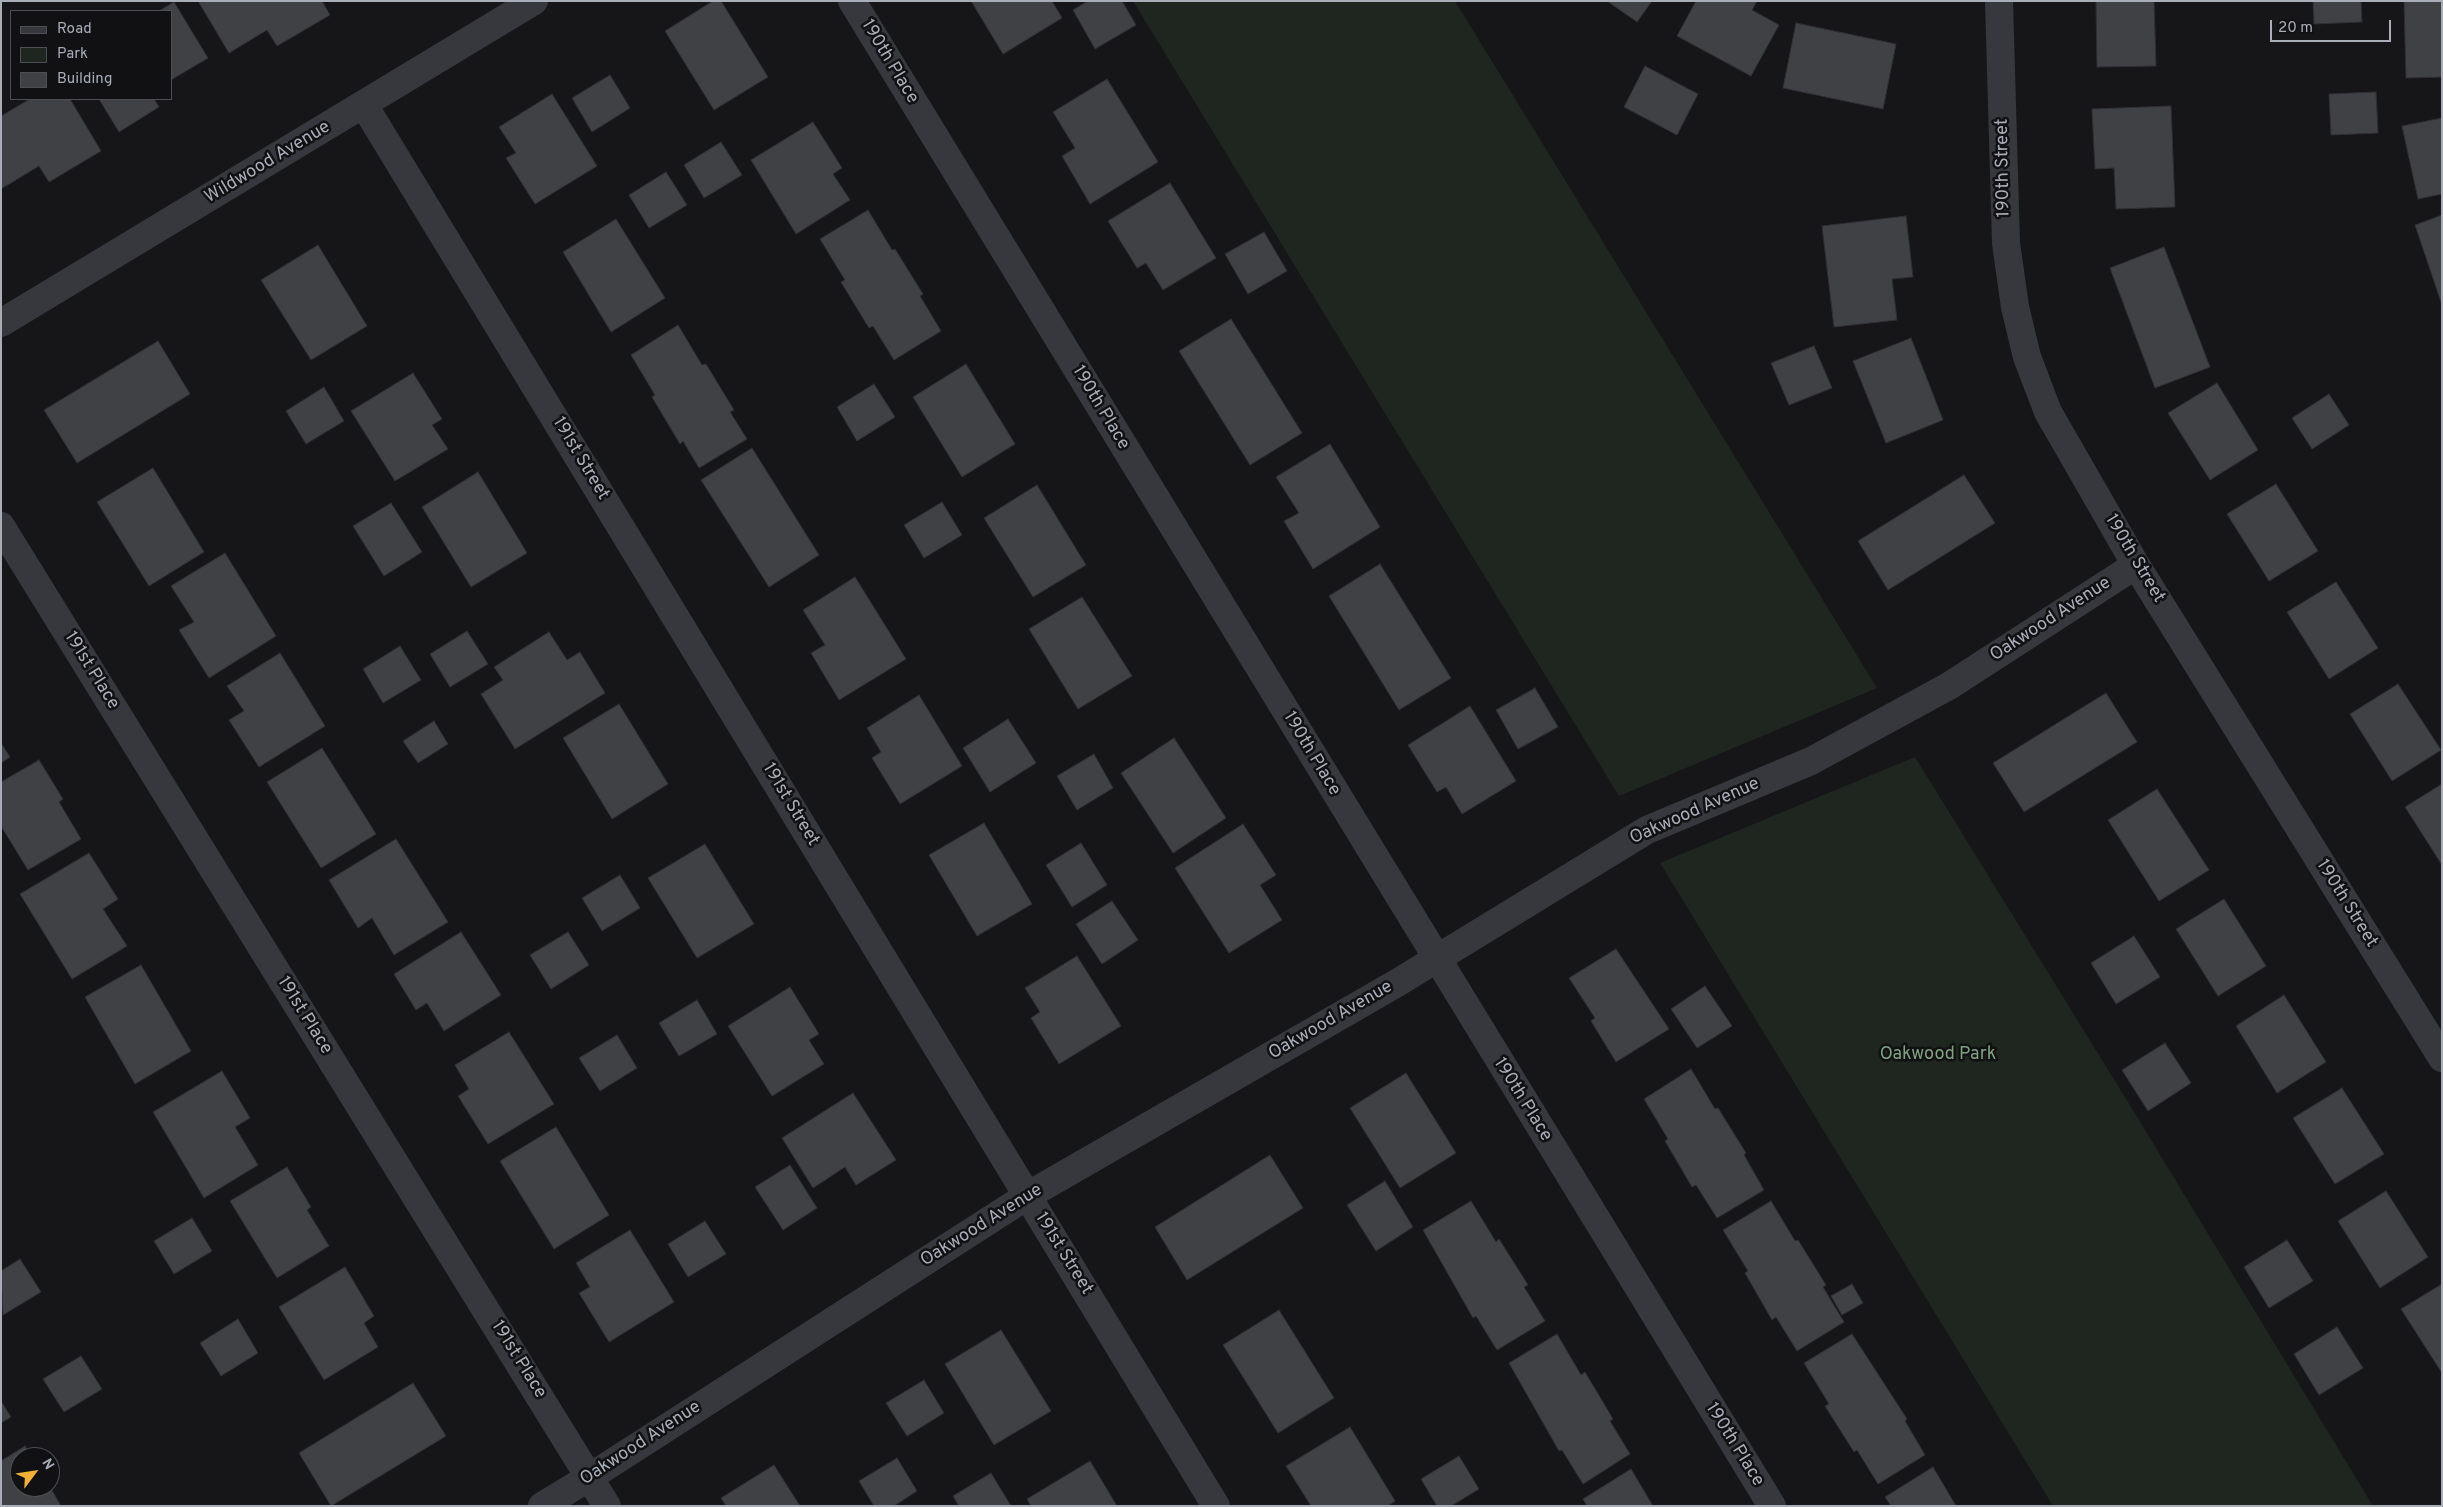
<!DOCTYPE html>
<style>
body{margin:0}
#map{position:relative;width:2443px;height:1507px;overflow:hidden;background:#161618;font-family:Overpass,sans-serif}
canvas{display:block}
.frame{position:absolute;inset:0;border:2px solid #a8adb8;pointer-events:none}
.legend{position:absolute;left:10px;top:10px;width:162px;height:90px;box-sizing:border-box;background:#111113;border:1px solid #4d4f55;margin:0;padding:6px 9px;list-style:none;font-size:15px;color:#a8adb8}
.legend li{display:flex;align-items:center;gap:10px;height:25px}
.legend b{width:25px;border:1px solid #4d4f55}
.north{position:absolute;left:10px;top:1447px;width:50px;height:50px;box-sizing:border-box;background:#111113;border:1px solid #4d4f55;border-radius:50%;rotate:59deg;font-size:14px;font-weight:700;line-height:20px;text-align:center;color:#a8adb8}
.north::after{content:'';display:block;margin:auto;width:18px;height:22px;background:#f2b134;clip-path:polygon(50% 0,100% 100%,50% 72%,0 100%)}
.scale{position:absolute;left:2270px;top:20px;width:121px;height:22px;box-sizing:border-box;border:2px solid #a8adb8;border-top:0;padding-left:6px;font-size:15px;line-height:18px;white-space:nowrap;color:#a8adb8;-webkit-text-stroke:4px #111113;paint-order:stroke}
</style>
<div id="map">
<canvas width="2443" height="1507"></canvas>
<div class="frame"></div>
<ul class="legend">
<li><b style="height:6px;background:#37383d"></b>Road</li>
<li><b style="height:14px;background:#1e261f"></b>Park</li>
<li><b style="height:14px;background:#404145"></b>Building</li>
</ul>
<div class="north">N</div>
<div class="scale">20 m</div>
</div>
<script>
const context = document.querySelector('canvas').getContext('2d');
context.lineJoin = 'round';
function fill(path, color) { context.fillStyle = color; context.fill(path, 'evenodd'); }
const poly = rows => new Path2D(rows.map(r => 'M' + r).join(''));
function trace(path, color, width, dash) { context.strokeStyle = color; context.lineWidth = width; context.lineCap = dash ? 'butt' : 'round'; context.setLineDash(dash || []); context.stroke(path); }
function drawText(font, color, halo, rows, align = 'center') {
  context.font = font + ' Overpass,sans-serif'; context.lineWidth = 5; context.setLineDash([]); context.textBaseline = 'middle'; context.strokeStyle = halo; context.fillStyle = color; for (const [text, x, y, turn = 0] of rows) {
    context.save(); context.translate(x, y); context.rotate((+turn || 0) * Math.PI / 180); context.textAlign = isNaN(turn) ? turn : align; if (halo) context.strokeText(text, 0, 0); context.fillText(text, 0, 0); context.restore();
  }
}
const green = poly([
 [1133,1,1455,1,1877,688,1619,796],
 [1915,757,2136,1115,2373,1506,2053,1506,1660,863]
]);
const building = poly([
 [198,1,322,1,330,15,277,46,267,30,229,53,198,1],
 [713,1,721,1,768,77,714,110,665,31,713,1],
 [971,1,1052,1,1062,18,1003,54,971,1],
 [1088,1,1122,1,1136,25,1095,49,1073,10,1088,1],
 [1607,1,1652,1,1637,22,1607,1],
 [1696,1,1757,1,1752,10,1779,25,1751,76,1677,36,1696,1],
 [2096,1,2154,1,2156,66,2097,67,2096,1],
 [2313,1,2361,1,2362,22,2314,24,2313,1],
 [2404,1,2442,1,2442,77,2406,78,2404,1],
 [174,2,208,58,171,80,171,11,159,11,174,2],
 [1796,23,1896,44,1883,109,1783,88,1796,23],
 [1645,66,1698,94,1677,135,1624,107,1645,66],
 [610,75,630,108,592,132,572,98,610,75],
 [1107,79,1158,162,1090,204,1062,156,1075,148,1053,112,1107,79],
 [2376,92,2378,133,2331,135,2329,94,2376,92],
 [552,94,597,166,535,204,506,158,516,153,499,127,552,94],
 [30,99,70,99,101,151,49,182,39,166,1,189,1,116,30,99],
 [99,99,154,99,159,107,119,132,99,99],
 [2171,106,2175,207,2116,209,2114,168,2095,169,2092,109,2171,106],
 [2442,118,2442,194,2418,199,2402,126,2442,118],
 [813,122,842,168,833,174,850,200,796,234,751,160,813,122],
 [721,142,742,175,704,198,684,165,721,142],
 [666,172,687,205,649,228,629,195,666,172],
 [1170,183,1216,258,1163,290,1146,263,1137,268,1108,221,1170,183],
 [868,210,892,250,895,249,923,294,920,296,941,331,894,360,873,326,869,328,841,282,845,280,820,239,868,210],
 [2442,215,2442,305,2415,225,2442,215],
 [1906,216,1913,277,1892,279,1897,320,1834,327,1822,226,1906,216],
 [616,219,665,298,611,332,563,252,616,219],
 [1264,232,1287,271,1248,294,1225,254,1264,232],
 [318,245,367,326,311,360,261,280,318,245],
 [2164,247,2210,367,2155,388,2110,268,2164,247],
 [1231,319,1302,433,1250,465,1179,351,1231,319],
 [678,325,702,365,706,364,734,410,730,412,747,439,699,468,683,441,680,444,652,397,655,395,631,355,678,325],
 [1911,338,1943,420,1886,443,1853,361,1911,338],
 [158,341,190,394,77,463,44,410,158,341],
 [1814,346,1832,388,1789,405,1771,363,1814,346],
 [966,364,1015,444,962,477,913,397,966,364],
 [413,373,442,419,432,425,448,449,395,481,351,411,413,373],
 [2217,383,2258,450,2210,480,2168,413,2217,383],
 [874,384,895,417,857,441,837,407,874,384],
 [324,387,344,421,306,444,286,411,324,387],
 [2329,394,2349,425,2312,449,2292,418,2329,394],
 [1330,444,1380,527,1313,569,1284,521,1299,513,1276,477,1330,444],
 [752,448,819,555,769,587,701,480,752,448],
 [153,468,204,552,149,586,97,502,153,468],
 [478,472,527,553,471,587,422,507,478,472],
 [1964,475,1995,523,1888,590,1858,541,1964,475],
 [2276,484,2318,551,2269,581,2227,514,2276,484],
 [1037,485,1086,565,1033,597,984,518,1037,485],
 [942,502,962,535,924,558,904,525,942,502],
 [391,503,422,552,384,576,353,526,391,503],
 [225,553,276,636,209,678,179,630,194,622,171,586,225,553],
 [1380,564,1451,678,1399,710,1329,596,1380,564],
 [855,577,906,659,839,700,811,653,825,645,803,610,855,577],
 [2336,582,2378,648,2329,679,2287,612,2336,582],
 [1082,597,1132,676,1078,709,1029,629,1082,597],
 [467,631,488,664,450,687,430,654,467,631],
 [549,632,567,660,580,652,605,693,515,749,481,694,503,680,494,667,549,632],
 [400,646,421,680,383,703,363,669,400,646],
 [280,653,325,726,259,767,229,720,244,711,227,686,280,653],
 [2398,684,2441,750,2392,781,2350,714,2398,684],
 [1535,688,1558,727,1518,749,1496,710,1535,688],
 [2106,693,2137,742,2024,812,1993,763,2106,693],
 [919,695,962,766,900,804,872,758,881,752,867,728,919,695],
 [619,704,668,784,612,819,563,738,619,704],
 [1470,706,1516,781,1462,814,1446,787,1437,792,1408,745,1470,706],
 [1008,719,1036,763,990,792,963,748,1008,719],
 [434,721,448,744,418,763,403,741,434,721],
 [1174,738,1226,818,1173,853,1121,773,1174,738],
 [1,743,10,757,1,763,1,743],
 [322,748,376,834,321,868,267,782,322,748],
 [1094,754,1113,788,1077,810,1057,776,1094,754],
 [39,760,63,799,59,802,81,839,28,870,1,826,1,782,39,760],
 [2442,784,2442,865,2405,807,2442,784],
 [2157,789,2209,870,2159,901,2108,820,2157,789],
 [984,823,1032,904,977,936,929,855,984,823],
 [1243,824,1276,875,1260,885,1282,920,1229,953,1175,868,1243,824],
 [396,839,448,922,394,955,372,918,358,928,329,880,396,839],
 [1081,843,1107,885,1072,907,1046,865,1081,843],
 [705,844,754,924,697,958,648,878,705,844],
 [89,853,118,899,103,909,127,946,72,979,20,894,89,853],
 [620,875,640,908,602,931,582,898,620,875],
 [2224,899,2266,966,2218,996,2176,929,2224,899],
 [1112,901,1138,940,1102,964,1076,924,1112,901],
 [461,932,501,995,444,1031,427,1003,416,1010,394,974,461,932],
 [568,932,589,965,551,989,530,955,568,932],
 [2134,936,2160,977,2116,1004,2091,963,2134,936],
 [1616,949,1669,1029,1616,1062,1591,1021,1595,1018,1569,978,1616,949],
 [1077,956,1121,1026,1059,1064,1031,1018,1040,1012,1025,988,1077,956],
 [141,965,191,1051,135,1084,85,997,141,965],
 [1705,986,1732,1026,1697,1048,1671,1009,1705,986],
 [790,987,819,1034,809,1040,824,1064,772,1096,728,1026,790,987],
 [2284,995,2326,1062,2277,1093,2236,1026,2284,995],
 [697,1000,717,1034,679,1056,659,1023,697,1000],
 [509,1032,554,1104,488,1144,458,1096,469,1089,455,1065,509,1032],
 [617,1035,637,1068,600,1091,579,1058,617,1035],
 [2165,1043,2191,1083,2148,1111,2122,1070,2165,1043],
 [1691,1069,1715,1109,1718,1108,1746,1153,1744,1155,1764,1190,1717,1218,1696,1185,1692,1187,1665,1141,1668,1139,1644,1099,1691,1069],
 [222,1071,250,1118,235,1127,258,1165,204,1198,153,1112,222,1071],
 [1406,1073,1456,1153,1400,1188,1350,1108,1406,1073],
 [2342,1088,2384,1154,2335,1184,2293,1118,2342,1088],
 [853,1093,896,1160,856,1185,845,1167,813,1188,782,1138,853,1093],
 [556,1127,609,1215,554,1249,500,1161,556,1127],
 [1270,1155,1303,1208,1187,1280,1155,1227,1270,1155],
 [790,1165,817,1208,783,1230,755,1187,790,1165],
 [287,1167,311,1207,307,1210,329,1246,277,1278,230,1201,287,1167],
 [1385,1181,1413,1227,1376,1251,1347,1205,1385,1181],
 [2386,1191,2428,1257,2380,1288,2338,1221,2386,1191],
 [1471,1201,1496,1242,1499,1239,1528,1285,1524,1287,1545,1321,1497,1350,1476,1316,1473,1318,1423,1230,1471,1201],
 [1771,1201,1795,1241,1798,1240,1826,1285,1823,1287,1844,1322,1797,1351,1776,1317,1772,1320,1745,1273,1748,1271,1723,1230,1771,1201],
 [192,1218,212,1251,174,1274,154,1241,192,1218],
 [705,1221,726,1254,688,1277,668,1244,705,1221],
 [630,1230,674,1302,609,1342,579,1293,590,1287,576,1263,630,1230],
 [2287,1240,2313,1281,2269,1308,2244,1267,2287,1240],
 [20,1259,41,1292,3,1315,1,1271,20,1259],
 [345,1267,374,1316,364,1323,378,1347,324,1380,279,1307,345,1267],
 [1852,1284,1863,1303,1842,1315,1831,1296,1852,1284],
 [2442,1284,2442,1373,2401,1309,2442,1284],
 [1279,1310,1334,1398,1278,1433,1223,1345,1279,1310],
 [238,1319,258,1353,221,1376,200,1343,238,1319],
 [2337,1327,2363,1368,2319,1395,2294,1354,2337,1327],
 [1001,1330,1051,1411,994,1445,945,1364,1001,1330],
 [1557,1334,1581,1375,1585,1372,1613,1419,1610,1421,1630,1454,1583,1484,1562,1450,1559,1451,1509,1363,1557,1334],
 [1852,1334,1907,1419,1905,1421,1925,1455,1878,1484,1857,1450,1854,1452,1825,1406,1829,1404,1804,1363,1852,1334],
 [81,1356,102,1389,64,1412,43,1379,81,1356],
 [924,1380,944,1413,907,1436,886,1403,924,1380],
 [413,1383,446,1436,331,1506,299,1453,413,1383],
 [1,1401,11,1417,1,1423,1,1401],
 [1350,1427,1395,1501,1388,1506,1311,1506,1286,1466,1350,1427],
 [25,1446,32,1457,20,1457,20,1487,50,1487,61,1506,1,1506,1,1461,25,1446],
 [1459,1456,1479,1489,1451,1506,1437,1506,1421,1479,1459,1456],
 [897,1458,917,1491,894,1506,874,1506,859,1481,897,1458],
 [1090,1461,1117,1506,1031,1506,1027,1499,1090,1461],
 [774,1465,800,1506,726,1506,721,1498,774,1465],
 [1933,1467,1956,1506,1891,1506,1885,1497,1933,1467],
 [1631,1469,1653,1506,1587,1506,1583,1499,1631,1469],
 [991,1473,1011,1506,959,1506,953,1496,991,1473]
]);
const minor = poly([
 [852,1,1772,1506],
 [1999,1,2006,243,2015,307,2027,357,2048,412,2136,565,2442,1058],
 [364,105,1216,1506],
 [1,323,534,1],
 [1,526,607,1506],
 [542,1506,590,1477,1027,1196,1397,983,1647,830,1811,761,1949,686,2136,565]
]);
const streetNames = [
 ["190th Place",889,62,59],
 ["Wildwood Avenue",268,163,-31],
 ["190th Street",2004,168,-91],
 ["190th Place",1100,408,59],
 ["191st Street",580,459,59],
 ["190th Street",2134,559,59],
 ["Oakwood Avenue",2051,620,-33],
 ["191st Place",91,671,58],
 ["190th Place",1311,754,59],
 ["191st Street",790,805,59],
 ["Oakwood Avenue",1695,812,-24],
 ["190th Street",2346,904,58],
 ["191st Place",304,1016,58],
 ["Oakwood Avenue",1331,1021,-30],
 ["190th Place",1522,1100,58],
 ["Oakwood Avenue",982,1226,-32],
 ["191st Street",1063,1254,58],
 ["191st Place",518,1360,58],
 ["Oakwood Avenue",641,1444,-33],
 ["190th Place",1734,1445,58]
];
const parkNames = [
 ["Oakwood Park",1938,1055]
];
fill(green, '#1e261f');
fill(building, '#404145');
trace(building, '#303034', 1);
trace(minor, '#37383d', 28);
drawText('18px', '#a8adb8', '#111113', streetNames);
drawText('18px', '#7fa381', '#111113', parkNames);
</script>
